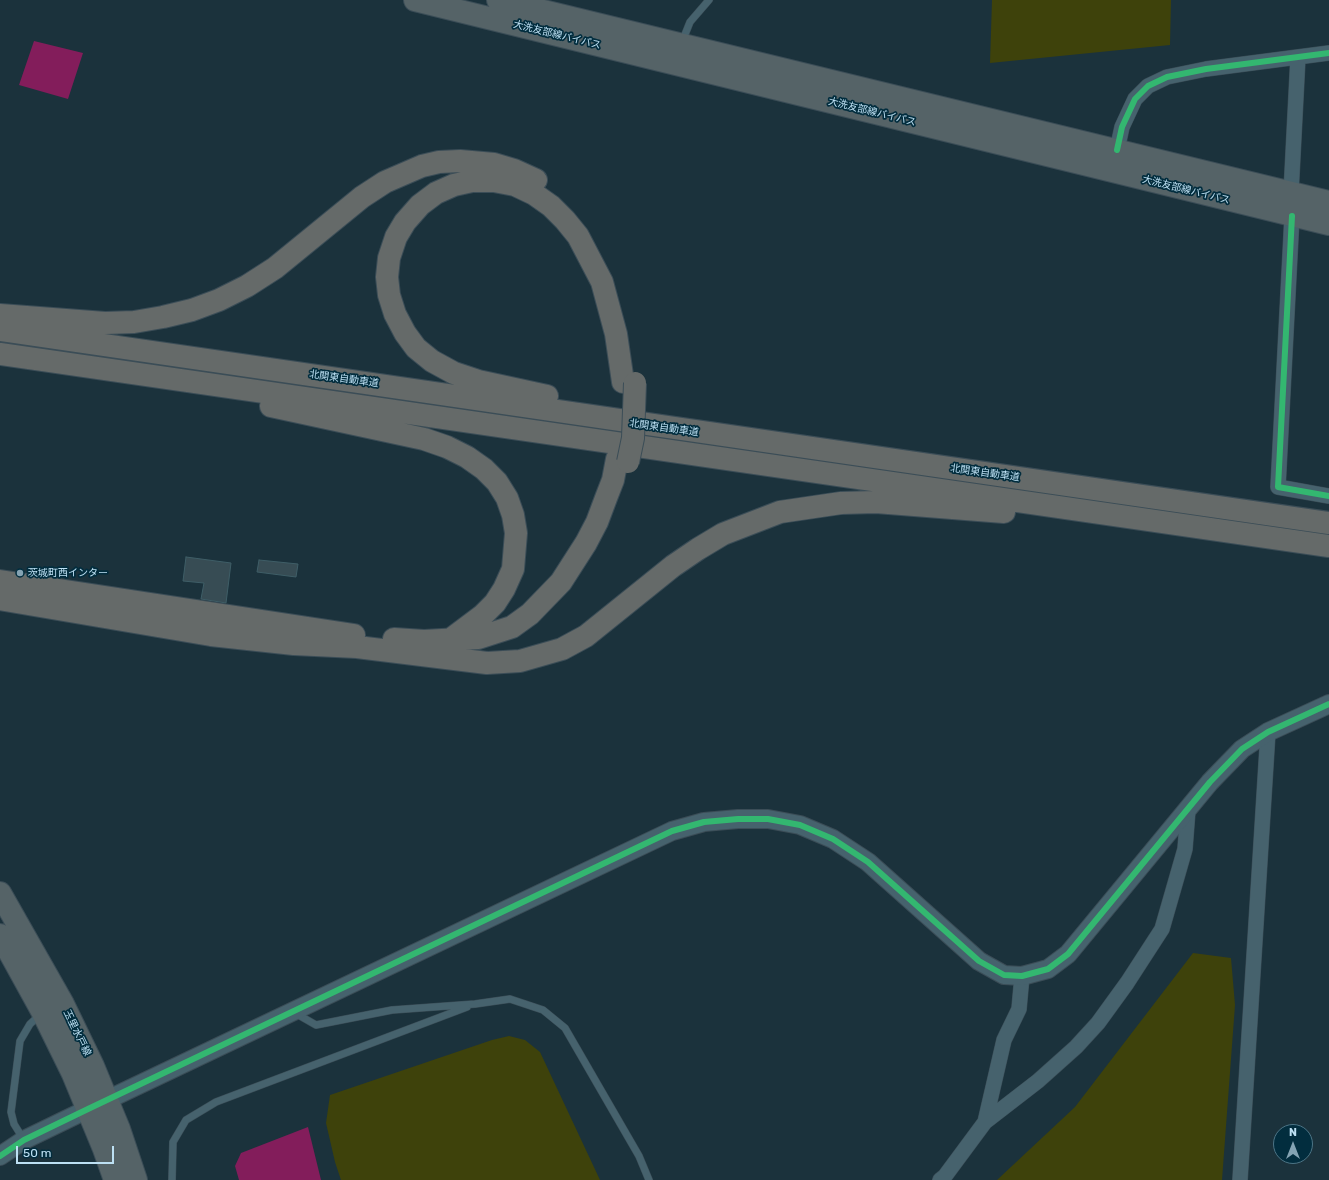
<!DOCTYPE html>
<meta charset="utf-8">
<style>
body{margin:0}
#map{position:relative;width:1329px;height:1180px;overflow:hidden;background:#1b323c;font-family:Rubik,sans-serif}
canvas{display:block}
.north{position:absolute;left:1273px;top:1124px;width:40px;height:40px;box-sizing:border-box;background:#022d3e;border:1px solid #4d7586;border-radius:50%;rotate:0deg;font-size:11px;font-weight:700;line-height:16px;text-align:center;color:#bde0f3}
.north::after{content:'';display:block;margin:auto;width:14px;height:18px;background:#84a3b3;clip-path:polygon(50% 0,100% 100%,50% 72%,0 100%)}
.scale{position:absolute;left:16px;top:1146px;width:98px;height:18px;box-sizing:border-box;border:2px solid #bde0f3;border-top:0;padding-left:5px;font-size:12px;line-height:14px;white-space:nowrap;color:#bde0f3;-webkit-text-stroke:3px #022d3e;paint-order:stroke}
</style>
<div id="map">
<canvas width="1329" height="1180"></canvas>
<div class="north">N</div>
<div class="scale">50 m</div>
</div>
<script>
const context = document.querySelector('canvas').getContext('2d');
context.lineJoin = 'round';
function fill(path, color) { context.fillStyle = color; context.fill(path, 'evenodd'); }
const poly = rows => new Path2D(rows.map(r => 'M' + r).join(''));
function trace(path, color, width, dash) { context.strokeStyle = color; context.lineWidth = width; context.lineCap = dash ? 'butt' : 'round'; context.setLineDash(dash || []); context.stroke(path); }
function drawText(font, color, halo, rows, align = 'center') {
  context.font = font + ' Rubik,"Noto Sans JP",sans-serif'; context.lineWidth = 3.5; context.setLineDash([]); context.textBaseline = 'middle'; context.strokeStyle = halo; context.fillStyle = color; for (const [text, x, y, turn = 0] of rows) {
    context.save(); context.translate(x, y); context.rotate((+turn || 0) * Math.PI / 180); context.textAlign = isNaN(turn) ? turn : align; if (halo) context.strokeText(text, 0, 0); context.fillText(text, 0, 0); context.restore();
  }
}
const green = poly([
 [992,0,1171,0,1170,45,990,63],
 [1193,953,1231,958,1235,1005,1222,1180,997,1180,1075,1107],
 [509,1036,525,1040,540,1052,600,1180,341,1180,335,1162,326,1123,330,1095,492,1040]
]);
const water = poly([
 [34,41,83,53,68,99,19,85],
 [308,1127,321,1180,239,1180,235,1166,241,1153]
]);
const building = poly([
 [186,557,231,563,226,603,201,599,204,583,183,581,186,557],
 [259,560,298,564,296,577,257,572,259,560]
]);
const service = poly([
 [682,42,690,22,709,0],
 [295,1013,316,1025,392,1010,475,1004,510,999,543,1010,565,1028,639,1156,649,1180],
 [24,1140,14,1124,11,1112,20,1041,30,1024,41,1014],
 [172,1180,173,1142,186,1120,216,1102,467,1007]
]);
const minor = poly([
 [1117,150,1122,127,1135,99,1148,86,1167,77,1206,69,1329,53],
 [1291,193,1298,57],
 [1292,216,1278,487,1329,496],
 [985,1122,1038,1081,1076,1047,1098,1023,1127,983,1162,929,1185,849,1188,810],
 [940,1180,945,1176,985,1122,1004,1040,1019,1009,1022,976],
 [1240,1180,1268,732]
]);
const tertiary = poly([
 [0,1156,24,1140,88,1109,672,831,704,822,738,819,768,819,800,825,833,839,868,862,979,961,1004,975,1022,976,1048,969,1068,954,1210,782,1242,749,1268,732,1329,704]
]);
const primary = poly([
 [415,0,1329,224],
 [498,0,1329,202],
 [0,893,63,1004,93,1066,119,1129,136,1180],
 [0,935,43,1013,73,1074,104,1149,115,1180]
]);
const motorway = poly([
 [0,315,105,323,134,322,163,317,192,310,219,300,247,286,275,268,362,197,385,182,422,166,439,162,460,161,494,164,514,170,536,180],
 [0,330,1329,523],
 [0,354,1329,546],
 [547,396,478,381,454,373,432,361,416,348,405,333,395,314,389,295,387,277,389,258,396,237,405,222,420,205,436,193,454,185,472,181,494,181,515,185,534,194,551,206,565,220,578,236,602,282,616,334,623,382],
 [271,406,424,439,447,447,467,457,484,469,497,482,507,498,513,515,516,533,513,569,504,589,495,603,483,615,451,639],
 [0,581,354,635],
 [0,599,211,635,294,644,357,647,487,663,520,661,562,649,586,636,673,566,698,549,723,534,780,512,841,503,876,502,1004,512],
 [394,639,424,641,478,638,512,627,530,614,561,582,586,543,597,522,606,498,613,480,617,459]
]);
const motorwayBridge = poly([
 [628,462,633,438,635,383]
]);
const cycleway = poly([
 [1117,150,1122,127,1135,99,1148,86,1167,77,1206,69,1329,53],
 [1292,216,1278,487,1329,496],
 [0,1156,24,1140,88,1109,672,831,704,822,738,819,768,819,800,825,833,839,868,862,979,961,1004,975,1022,976,1048,969,1068,954,1210,782,1242,749,1268,732,1329,704]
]);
const markers = [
 [20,573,4,"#84a3b3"]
];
const streetNames = [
 ["大洗友部線バイパス",557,35,14],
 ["大洗友部線バイパス",872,112,14],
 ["大洗友部線バイパス",1186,190,14],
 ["北関東自動車道",344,379,8],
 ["北関東自動車道",664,428,8],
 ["北関東自動車道",985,473,8],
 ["玉里水戸線",77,1033,64]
];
const poiNames = [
 ["茨城町西インター",28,573]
];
fill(green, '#3e420b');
fill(water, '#831d5b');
fill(building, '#374c54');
trace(building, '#3f5e67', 1);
trace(service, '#3b4d57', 8);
trace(minor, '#3b4d57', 16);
trace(tertiary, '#3b4d57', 20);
trace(primary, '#3b4d57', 24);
trace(motorway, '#3b4d57', 24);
trace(service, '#46626d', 7);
trace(minor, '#46626d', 15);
trace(tertiary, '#46626d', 18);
trace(primary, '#556367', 22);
trace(motorway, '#656a69', 22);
trace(motorwayBridge, '#3b4d57', 24, []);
trace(motorwayBridge, '#656a69', 22);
trace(cycleway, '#33b770', 6);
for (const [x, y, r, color] of markers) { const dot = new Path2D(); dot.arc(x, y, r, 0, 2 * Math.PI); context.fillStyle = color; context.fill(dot); trace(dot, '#022d3e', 1.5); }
drawText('10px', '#bde0f3', '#022d3e', streetNames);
drawText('10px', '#bde0f3', '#022d3e', poiNames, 'left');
</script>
